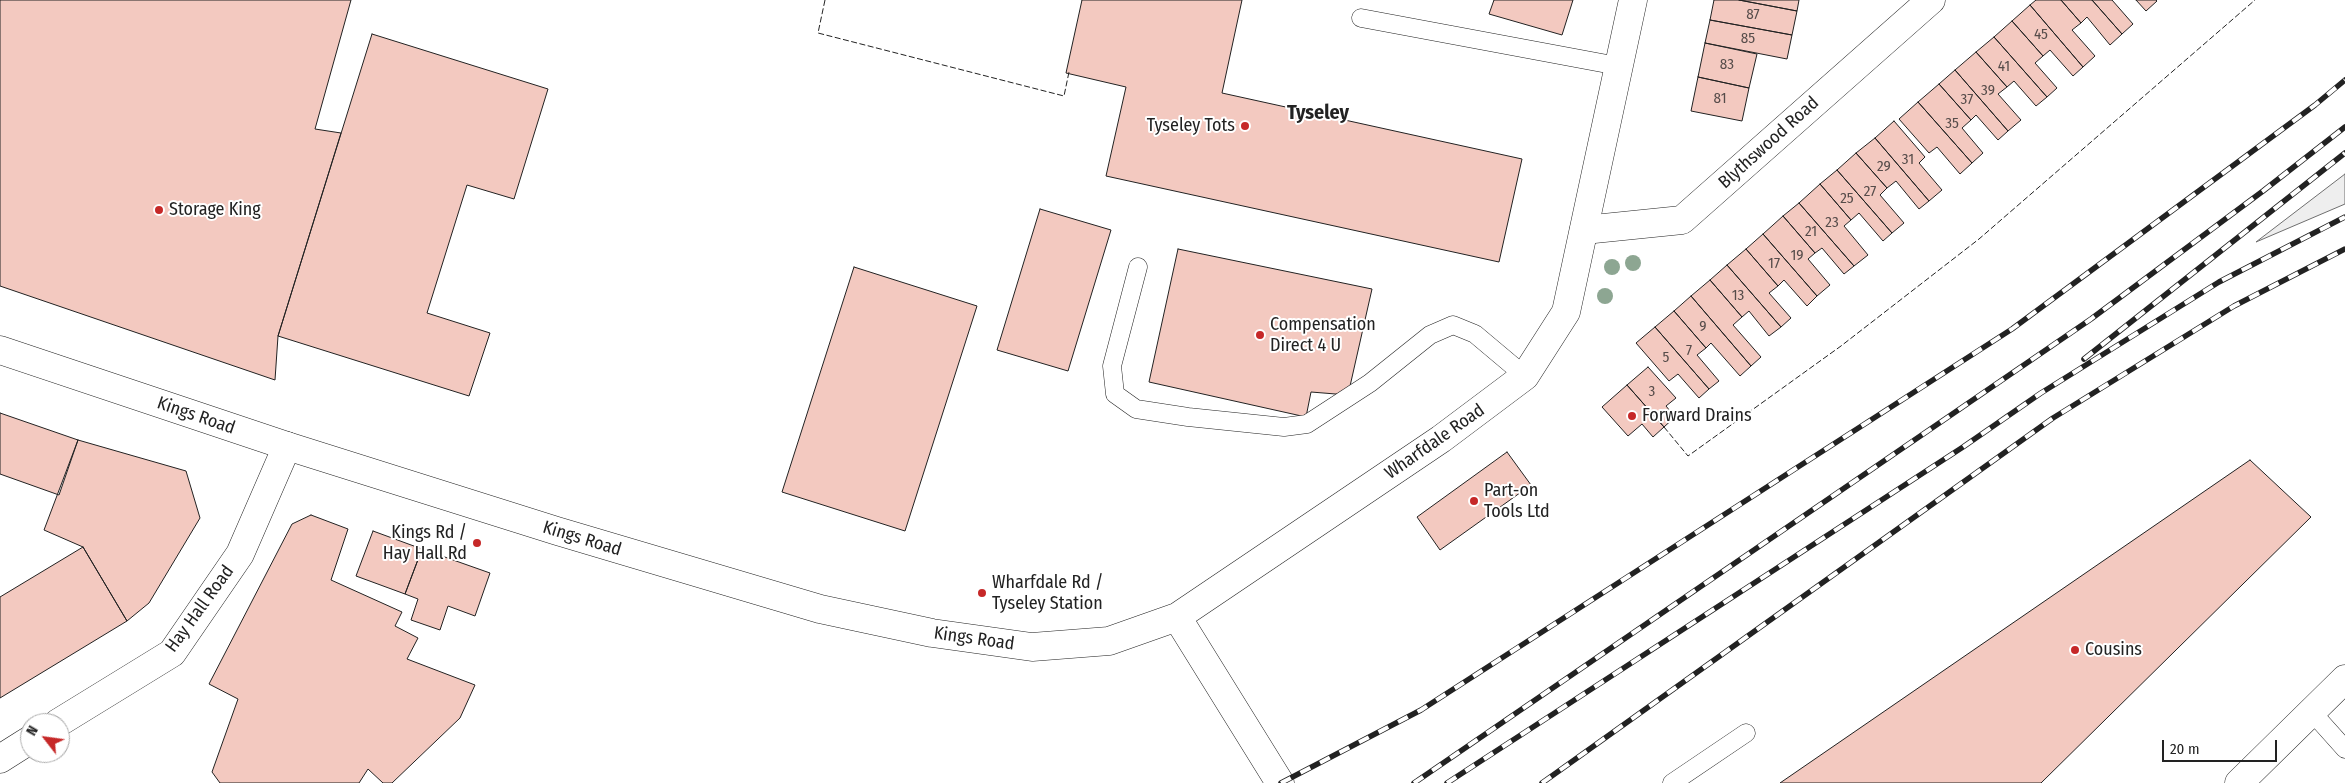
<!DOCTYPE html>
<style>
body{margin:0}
#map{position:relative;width:2345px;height:783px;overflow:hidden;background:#fff;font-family:"Fira Sans Condensed",sans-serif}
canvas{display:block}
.north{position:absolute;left:20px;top:713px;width:50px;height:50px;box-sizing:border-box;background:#fff;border:1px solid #a7a7a7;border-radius:50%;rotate:300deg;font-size:14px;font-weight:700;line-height:20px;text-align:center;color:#222}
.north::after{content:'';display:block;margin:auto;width:18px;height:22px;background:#c62828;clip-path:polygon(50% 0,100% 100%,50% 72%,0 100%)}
.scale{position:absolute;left:2162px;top:740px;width:115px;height:22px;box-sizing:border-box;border:2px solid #222;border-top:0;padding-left:6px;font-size:15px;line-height:18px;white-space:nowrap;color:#222;-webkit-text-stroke:4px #fff;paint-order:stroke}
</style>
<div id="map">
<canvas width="2345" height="783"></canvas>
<div class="north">N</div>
<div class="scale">20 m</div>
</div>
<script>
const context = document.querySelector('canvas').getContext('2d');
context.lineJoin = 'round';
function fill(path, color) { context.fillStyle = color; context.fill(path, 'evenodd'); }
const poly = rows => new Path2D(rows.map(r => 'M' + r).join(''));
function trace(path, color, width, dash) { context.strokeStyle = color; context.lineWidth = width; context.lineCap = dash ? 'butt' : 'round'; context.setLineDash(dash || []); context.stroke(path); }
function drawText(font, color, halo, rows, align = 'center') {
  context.font = font + ' "Fira Sans Condensed",sans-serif'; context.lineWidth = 4; context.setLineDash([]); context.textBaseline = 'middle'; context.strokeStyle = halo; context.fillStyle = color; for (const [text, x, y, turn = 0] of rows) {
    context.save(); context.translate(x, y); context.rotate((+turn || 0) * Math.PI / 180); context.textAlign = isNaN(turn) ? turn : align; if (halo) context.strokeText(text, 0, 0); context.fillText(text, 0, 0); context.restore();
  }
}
const green = poly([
 [2345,174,2345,204,2256,242,2345,174]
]);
const building = poly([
 [0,0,351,0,315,129,341,133,278,336,275,380,0,286,0,0],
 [1082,0,1242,0,1222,93,1522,159,1499,262,1106,176,1126,87,1066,73,1082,0],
 [1494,0,1573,0,1562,35,1489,14,1494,0],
 [1714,0,1739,0,1797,11,1792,35,1710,20,1714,0],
 [1739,0,1799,0,1797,11,1739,0],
 [2036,0,2061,0,2081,23,2072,30,2095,56,2083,67,2030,5,2036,0],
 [2061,0,2092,0,2122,34,2110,45,2087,17,2081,23,2061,0],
 [2092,0,2112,0,2133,24,2122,34,2092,0],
 [2136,0,2156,0,2157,1,2146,11,2136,0],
 [2030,5,2083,67,2073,76,2050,50,2043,56,2012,21,2030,5],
 [1710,20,1792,35,1787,59,1705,43,1710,20],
 [2012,21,2043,56,2035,63,2057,88,2047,97,1994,37,2012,21],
 [372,34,548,89,514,199,467,185,427,313,490,333,469,396,278,336,372,34],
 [1994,37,2047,97,2036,106,2014,81,2007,87,1976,52,1994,37],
 [1705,43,1757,54,1749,88,1698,77,1705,43],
 [1976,52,2007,87,1998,94,2021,120,2008,131,1955,70,1976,52],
 [1955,70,2008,131,1998,140,1976,115,1971,120,1939,84,1955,70],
 [1698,77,1749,88,1742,121,1691,111,1698,77],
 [1939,84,1971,120,1962,128,1983,153,1972,163,1918,102,1939,84],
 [1918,102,1972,163,1960,174,1937,147,1929,153,1899,119,1918,102],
 [1894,121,1925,157,1919,163,1942,190,1929,201,1875,138,1894,121],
 [1875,138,1929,201,1919,209,1896,181,1887,188,1856,153,1875,138],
 [1856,153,1887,188,1880,195,1904,223,1892,233,1837,170,1856,153],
 [1837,170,1892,233,1883,241,1859,213,1851,220,1820,184,1837,170],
 [1820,184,1851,220,1844,226,1868,255,1854,266,1799,203,1820,184],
 [1799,203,1854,266,1844,274,1822,248,1815,253,1783,216,1799,203],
 [1040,209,1111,230,1068,371,997,350,1040,209],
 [1783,216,1815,253,1808,259,1830,285,1817,296,1763,234,1783,216],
 [1763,234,1817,296,1807,306,1784,280,1778,286,1746,249,1763,234],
 [1178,249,1372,289,1348,395,1311,392,1306,417,1149,382,1178,249],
 [1746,249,1778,286,1769,293,1791,318,1781,327,1727,265,1746,249],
 [1727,265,1781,327,1769,336,1749,311,1742,317,1710,280,1727,265],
 [854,267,977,306,905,531,782,492,854,267],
 [1710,280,1742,317,1733,325,1761,357,1751,366,1691,296,1710,280],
 [1691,296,1751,366,1740,376,1711,343,1706,348,1674,311,1691,296],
 [1674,311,1706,348,1697,355,1719,381,1709,389,1655,327,1674,311],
 [1655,327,1709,389,1699,398,1678,374,1669,381,1636,343,1655,327],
 [1648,367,1676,398,1666,406,1675,417,1664,427,1627,385,1648,367],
 [1627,385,1664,427,1653,437,1642,424,1628,436,1602,407,1627,385],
 [0,413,78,440,59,495,0,474,0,413],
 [78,440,186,471,200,518,149,603,127,621,83,547,44,530,78,440],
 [1507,452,1531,485,1440,550,1417,517,1507,452],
 [2250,460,2311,517,2041,783,1780,783,2250,460],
 [311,515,348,529,331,580,402,612,395,626,418,638,407,659,475,685,460,718,392,783,383,783,368,769,359,783,220,783,212,772,238,699,209,684,292,524,311,515],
 [373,531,422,549,405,594,356,576,373,531],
 [83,547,127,621,0,698,0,597,83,547],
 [422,549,490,573,475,616,448,606,440,630,411,620,418,599,405,594,422,549]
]);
const lane = poly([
 [1361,18,1618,66],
 [1138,267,1112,366,1115,394,1136,409,1188,417,1284,427,1307,424,1370,383,1430,335,1453,325,1475,334,1525,376],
 [2311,711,2345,749],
 [1672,783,1746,733]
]);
const street = poly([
 [1584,230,1682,220,1931,0],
 [58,723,172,653,240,554,287,446],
 [0,759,30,740]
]);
const secondary = poly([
 [0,350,287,446,557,531,820,609,932,633,1032,647,1109,641,1177,617,1441,439,1525,376,1566,312,1633,0],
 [1177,617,1280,783]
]);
const highway = poly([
 [2239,783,2345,679]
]);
const rail = poly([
 [2084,359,2345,153],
 [1281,783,1421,710,2012,329,2315,105,2345,80],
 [1414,783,2091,319,2263,191,2345,127],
 [1447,783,1963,447,2041,393,2219,282,2345,217],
 [1542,783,2053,418,2234,306,2345,249]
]);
const fence = poly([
 [825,0,818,33,1064,96,1069,72],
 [1664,427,1688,456,1841,346,1979,239,2255,0]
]);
const trees = [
 [1633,263],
 [1612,267],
 [1605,296]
];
const markers = [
 [1245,126,5,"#c62828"],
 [159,210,5,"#c62828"],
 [1260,335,5,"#c62828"],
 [1632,416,5,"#c62828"],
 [1474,501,5,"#c62828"],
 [477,543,5,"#c62828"],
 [982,593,5,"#c62828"],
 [2075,650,5,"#c62828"]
];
const numberNames = [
 ["87",1753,15],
 ["45",2041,35],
 ["85",1748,39],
 ["83",1727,65],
 ["41",2004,67],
 ["39",1988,91],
 ["81",1720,99],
 ["37",1967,100],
 ["35",1952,124],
 ["31",1908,160],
 ["29",1884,167],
 ["27",1870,192],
 ["25",1847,199],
 ["23",1832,223],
 ["21",1811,232],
 ["19",1797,256],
 ["17",1774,264],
 ["13",1738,296],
 ["9",1703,327],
 ["7",1689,351],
 ["5",1666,358],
 ["3",1652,392]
];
const poiNames = [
 ["Tyseley Tots",1235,126,"right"],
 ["Storage King",169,210],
 ["Compensation",1270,325],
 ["Direct 4 U",1270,346],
 ["Forward Drains",1642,416],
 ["Part-on",1484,491],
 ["Tools Ltd",1484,512],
 ["Kings Rd /",467,533,"right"],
 ["Hay Hall Rd",467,554,"right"],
 ["Wharfdale Rd /",992,583],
 ["Tyseley Station",992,604],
 ["Cousins",2085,650]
];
const streetNames = [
 ["Blythswood Road",1769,143,-42],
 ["Kings Road",196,416,19],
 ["Wharfdale Road",1435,442,-35],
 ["Kings Road",582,539,17],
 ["Hay Hall Road",200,609,-54],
 ["Kings Road",974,639,8]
];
const quarterNames = [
 ["Tyseley",1318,113]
];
fill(green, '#eee');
trace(green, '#6f6f6f', 1);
fill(building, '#f3c9c0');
trace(building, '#222', 1);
trace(lane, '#222', 19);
trace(street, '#222', 29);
trace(secondary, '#222', 29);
trace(highway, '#222', 29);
trace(lane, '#fff', 18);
trace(street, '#fff', 28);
trace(secondary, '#fff', 28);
trace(highway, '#fff', 28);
trace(rail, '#222', 5.5);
trace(rail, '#fff', 4, [11]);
trace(fence, '#222', 1, [6, 2.5]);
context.fillStyle = '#8da692';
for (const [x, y] of trees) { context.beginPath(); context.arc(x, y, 8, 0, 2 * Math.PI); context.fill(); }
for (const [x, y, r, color] of markers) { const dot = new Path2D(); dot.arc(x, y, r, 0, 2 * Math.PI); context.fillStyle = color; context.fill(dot); trace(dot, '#fff', 2); }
drawText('15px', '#564c4a', null, numberNames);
drawText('18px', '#222', '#fff', poiNames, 'left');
drawText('18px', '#222', '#fff', streetNames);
drawText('bold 20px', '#222', '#fff', quarterNames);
</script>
